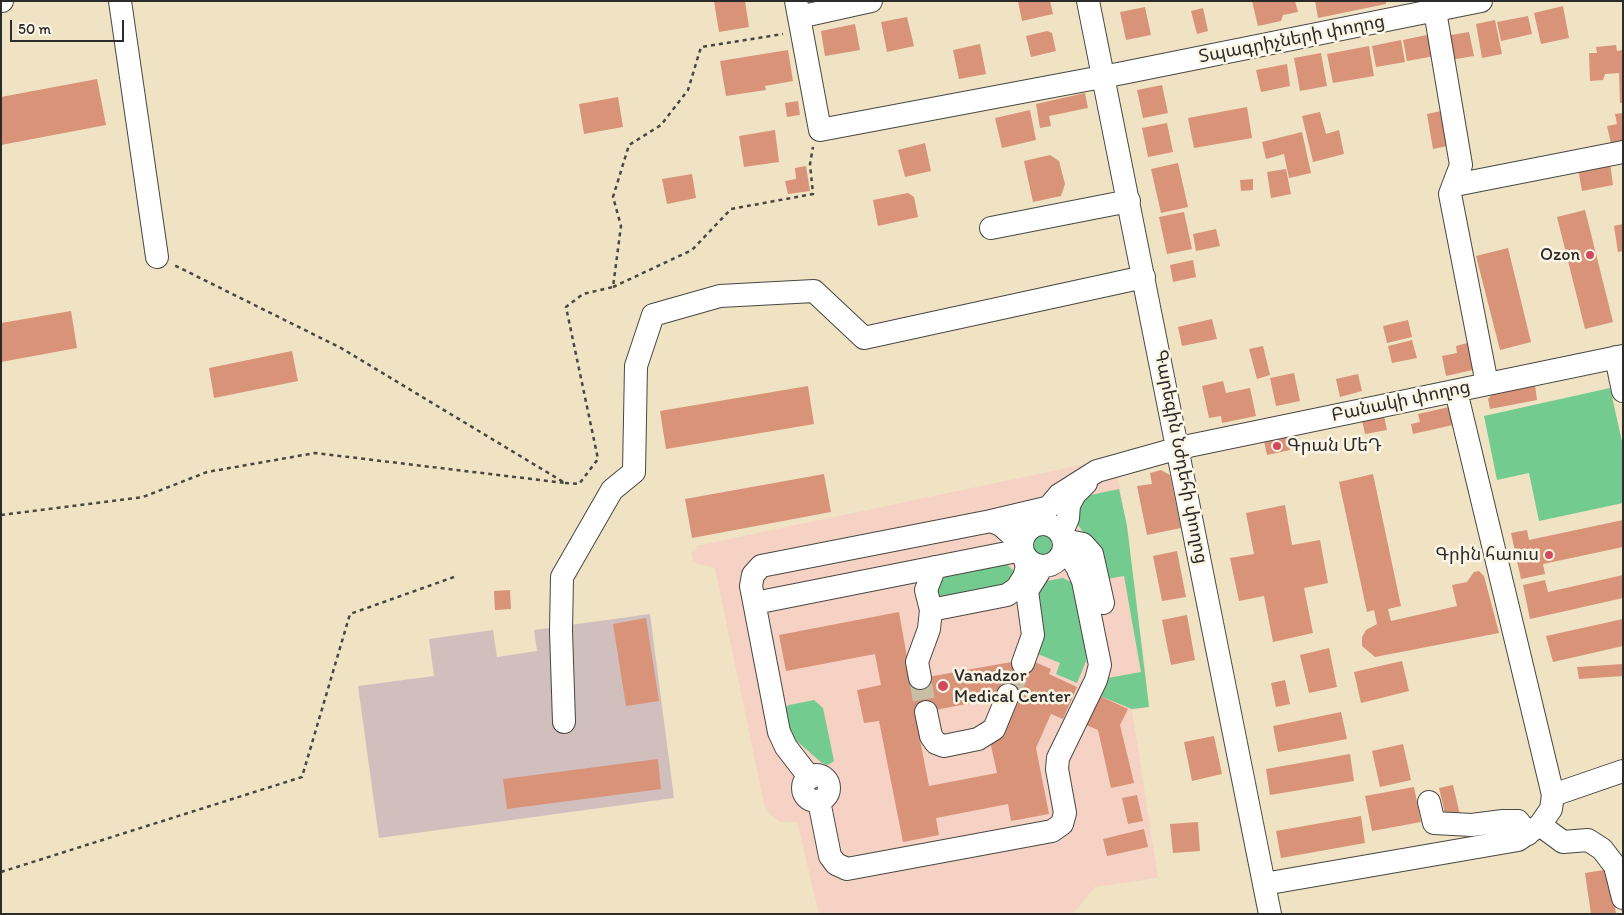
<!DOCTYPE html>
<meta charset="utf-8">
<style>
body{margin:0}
#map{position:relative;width:1624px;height:915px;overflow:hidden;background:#efe3c4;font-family:Itim,sans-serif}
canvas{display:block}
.frame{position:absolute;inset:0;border:2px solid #2b2b2b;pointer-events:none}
.scale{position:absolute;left:10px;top:20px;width:114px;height:22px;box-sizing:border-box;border:2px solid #2b2b2b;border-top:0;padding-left:6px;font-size:15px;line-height:18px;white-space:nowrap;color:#2b2b2b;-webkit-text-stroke:4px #fcf5e5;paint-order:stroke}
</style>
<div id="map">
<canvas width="1624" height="915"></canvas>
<div class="frame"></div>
<div class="scale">50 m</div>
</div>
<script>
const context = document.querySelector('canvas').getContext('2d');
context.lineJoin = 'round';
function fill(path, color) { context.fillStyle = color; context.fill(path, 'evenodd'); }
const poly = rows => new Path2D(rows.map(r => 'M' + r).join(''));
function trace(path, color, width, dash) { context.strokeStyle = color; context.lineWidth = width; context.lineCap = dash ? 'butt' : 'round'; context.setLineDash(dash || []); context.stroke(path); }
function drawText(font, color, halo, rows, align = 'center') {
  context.font = font + ' Itim,"Noto Sans Armenian",sans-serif'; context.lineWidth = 5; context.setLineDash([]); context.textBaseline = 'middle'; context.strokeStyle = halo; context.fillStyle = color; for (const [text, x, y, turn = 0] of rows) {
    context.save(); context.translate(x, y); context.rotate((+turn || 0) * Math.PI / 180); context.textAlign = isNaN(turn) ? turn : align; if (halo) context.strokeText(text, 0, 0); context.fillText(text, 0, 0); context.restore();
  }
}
const built = poly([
 [1114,458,1127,526,1145,666,1149,707,1132,710,1158,878,1095,887,1073,914,819,914,797,822,781,822,770,814,764,804,715,568,694,563,691,553,697,550,696,546]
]);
const industrial = poly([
 [650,614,674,798,379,838,358,686,434,676,429,639,493,630,497,657,537,651,534,630]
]);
const green = poly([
 [1610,388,1623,446,1623,503,1539,521,1529,473,1497,480,1484,416],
 [1119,489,1127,526,1149,707,1132,709,1100,696,1102,679,1141,672,1124,576,1107,579,1099,545,1084,533,1077,524,1077,506,1086,496],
 '1029 546a14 14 0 1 1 28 0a14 14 0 1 1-28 0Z',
 [1004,562,1013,570,1014,575,1009,586,946,600,937,596,936,577],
 [1063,578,1075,584,1089,654,1077,683,1056,674,1060,663,1033,652,1034,589,1041,582],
 [814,700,823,708,833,756,834,761,828,765,822,763,791,736,784,708,789,705]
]);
const building = poly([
 [714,1,745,1,749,27,719,32],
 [1018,1,1050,1,1053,14,1022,21],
 [1252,1,1295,1,1298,12,1283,15,1281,21,1258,26],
 [1315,1,1386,1,1386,4,1318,18],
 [1563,6,1569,38,1541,44,1534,13],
 [1145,7,1151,35,1126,40,1120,12],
 [1203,8,1208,31,1197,34,1191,11],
 [1528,16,1532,34,1501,41,1497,22],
 [907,17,914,46,887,52,881,22],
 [1495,20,1502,54,1482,58,1476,24],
 [855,24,860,50,825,56,821,31],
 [1047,31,1052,33,1056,51,1031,57,1026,36],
 [1469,32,1474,56,1450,60,1445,36],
 [1431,34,1435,56,1407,61,1403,40],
 [1401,40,1405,62,1376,67,1372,46],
 [980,44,986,74,959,79,953,50],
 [1616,45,1617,51,1623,50,1623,103,1620,103,1619,73,1605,74,1603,80,1590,81,1589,53,1597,53,1596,47],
 [1369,46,1374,76,1333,83,1327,54],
 [788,50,793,81,765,86,766,90,726,96,720,61],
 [1321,53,1327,86,1300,91,1294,58],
 [1287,64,1290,86,1261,92,1256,70],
 [97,79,106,125,1,145,1,97],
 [1162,85,1168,113,1143,118,1137,90],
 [1085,93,1088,108,1049,116,1051,126,1040,128,1036,104],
 [618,97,623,127,584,134,579,104],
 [798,101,800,115,787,117,785,103],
 [1247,107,1252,138,1194,148,1188,118],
 [1030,110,1036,140,1002,148,995,118],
 [1446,110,1452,145,1433,149,1427,114],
 [1320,112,1326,134,1339,130,1344,154,1313,162,1302,116],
 [1623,113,1623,146,1612,148,1607,126,1617,124,1615,114],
 [1167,123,1173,152,1148,157,1142,128],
 [775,130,779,162,744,167,739,136],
 [1302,132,1311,173,1289,178,1284,154,1266,159,1262,142],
 [925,143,931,171,905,177,898,150],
 [1050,155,1059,161,1065,184,1061,196,1033,202,1024,161],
 [1178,163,1188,207,1161,213,1151,169],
 [1610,163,1613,185,1582,191,1578,168],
 [806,166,810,191,788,194,785,181,796,179,795,168],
 [1286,169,1291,194,1271,198,1267,172],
 [692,174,696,198,667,204,662,179],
 [1253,179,1253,190,1241,191,1240,180],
 [908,193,914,197,918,217,878,226,873,200],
 [1585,210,1613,322,1585,329,1557,217],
 [1184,212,1192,249,1167,254,1159,217],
 [1623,224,1623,251,1618,252,1614,226],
 [1216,229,1220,246,1196,251,1193,234],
 [1508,248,1531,342,1500,350,1476,256],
 [1193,260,1196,277,1173,282,1170,265],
 [71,311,77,348,1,362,1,323],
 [1212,319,1217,339,1182,346,1178,327],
 [1408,320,1412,337,1387,343,1383,326],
 [1412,340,1417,358,1392,363,1388,346],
 [1471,342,1477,369,1446,376,1442,356,1457,353,1456,346],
 [1263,346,1270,375,1257,379,1249,349],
 [292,351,298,381,214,398,209,368],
 [1294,373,1300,401,1276,406,1270,378],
 [1358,374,1362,391,1340,397,1336,379],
 [1223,381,1226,393,1250,388,1256,416,1222,423,1221,416,1209,418,1202,386],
 [1535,385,1537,400,1490,409,1488,399,1493,393],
 [808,386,814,424,666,449,660,411],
 [1449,407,1453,425,1413,434,1411,424,1420,422,1418,414],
 [1384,416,1387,430,1365,434,1362,420],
 [1287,436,1290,450,1267,455,1264,441],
 [1161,470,1170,475,1181,528,1147,535,1137,486,1152,484,1150,473],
 [824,474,831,512,692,538,685,499],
 [1373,474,1401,606,1388,609,1391,621,1457,606,1452,585,1467,582,1474,572,1479,571,1484,576,1499,633,1375,657,1362,646,1362,637,1366,630,1377,624,1374,610,1367,612,1339,482],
 [1285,505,1292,545,1320,540,1328,583,1304,588,1313,633,1273,642,1264,596,1239,601,1230,558,1254,554,1246,513],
 [1623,520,1623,547,1543,564,1545,574,1521,579,1511,533,1527,530,1529,540],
 [1177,551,1186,597,1162,601,1153,556],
 [1623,575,1623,598,1530,619,1523,585,1545,580,1548,592],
 [510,590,511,609,495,610,494,591],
 [899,612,911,680,1028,659,1051,669,1049,674,1077,687,1063,719,1051,714,1036,748,1049,814,1011,821,1008,804,936,818,939,835,903,842,879,721,864,723,857,690,881,685,875,654,786,671,779,635],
 [1013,695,991,746,997,773,929,786,915,714],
 [1187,615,1195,660,1171,665,1162,620],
 [646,618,659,701,626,706,613,624],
 [1623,619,1623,646,1553,662,1546,636],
 [1329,648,1337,687,1309,693,1300,655],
 [1402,661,1409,691,1361,703,1354,672],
 [1623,664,1623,676,1579,679,1577,667],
 [1285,680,1290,704,1276,707,1271,683],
 [1100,696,1128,709,1120,725,1134,783,1111,788,1098,730,1086,725],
 [1341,712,1347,739,1278,752,1273,726],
 [1214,736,1222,774,1192,781,1184,742],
 [1403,744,1411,780,1380,787,1372,751],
 [1350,754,1354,781,1270,795,1266,769],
 [658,759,661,789,507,809,503,779],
 [1453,785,1460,815,1446,818,1439,788],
 [1414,787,1421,822,1372,831,1365,796],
 [1137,795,1143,821,1128,824,1122,798],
 [1361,816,1365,843,1281,858,1276,831],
 [1198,822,1200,851,1173,853,1170,824],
 [1144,829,1148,847,1107,856,1103,839],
 [1610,869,1616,914,1591,914,1585,873]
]);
const minorTunnel = poly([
 [920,678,926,712],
 [1008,695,1023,663]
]);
const path = poly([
 [613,287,692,250,731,209,813,194,810,164,813,147],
 [565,483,579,484,598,459,566,307,583,294,613,287,621,226,613,197,629,145,661,125,688,90,701,47,783,34],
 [1,515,143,497,207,472,315,453,565,483,341,348,172,264],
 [1,872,302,777,350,614,454,577]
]);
const minor = poly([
 [1,1,2,1],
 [120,1,157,257],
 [796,1,820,130,1123,73,1481,1],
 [1088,1,1270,914],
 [1435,11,1461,165,1450,194,1487,384],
 [799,17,871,1],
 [1455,185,1623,152],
 [991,228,1129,201],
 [1616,357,1623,391],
 [991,521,1046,508],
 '1022 545a21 21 0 1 1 42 0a21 21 0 1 1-42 0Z',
 [1032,527,1059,495,1097,471,1179,448,1623,356],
 [1061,534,1068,518,1069,505,1075,494,1086,483],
 [1064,540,1083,544,1092,554,1103,603],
 [755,603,1022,550],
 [931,610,1007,595,1017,588,1024,577,1027,567,1024,557],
 [1023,663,1033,635,1027,591,1039,572],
 [920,678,917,662,929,629,931,610,926,590,935,567],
 [926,712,931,736,936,743,944,746,978,739,994,729,1008,695],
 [564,722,561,631,562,577,612,490,634,472,636,366,653,315,720,296,814,291,864,338,1144,277],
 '803 788a13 13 0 1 1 26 0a13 13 0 1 1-26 0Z',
 [810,778,786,747,779,732,751,586,753,575,761,566,991,521,1001,525,1021,543],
 [1553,795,1623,771],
 [819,801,830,856,836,864,847,869,1052,831,1062,824,1065,813,1057,769,1058,758,1096,680,1100,665,1083,581,1077,567,1064,547],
 [1429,802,1434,823,1472,825,1503,821,1518,821,1528,834],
 [1540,825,1563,842,1588,840,1602,849,1615,866,1623,898],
 [1264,884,1518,840,1540,825,1551,809,1553,795,1456,391]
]);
const markers = [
 [1590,255,5,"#d1495b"],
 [1277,446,5,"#d1495b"],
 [1549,555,5,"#d1495b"],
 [943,686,6,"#d1495b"]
];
const streetNames = [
 ["Տպագրիչների փողոց",1292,40,-11],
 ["Բանակի փողոց",1401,402,-12],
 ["Գարեգին Նժդեհի փողոց",1180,457,79]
];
const poiNames = [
 ["Ozon",1580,255],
 ["Գրան ՄեԴ",1287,446,"left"],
 ["Գրին հաուս",1539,555],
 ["Vanadzor",954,676,"left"],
 ["Medical Center",954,697,"left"]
];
fill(built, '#f6d2c4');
fill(industrial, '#d1bfbe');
fill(green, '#73cb90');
fill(building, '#d99378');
trace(minorTunnel, '#c8bea5', 22, [22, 11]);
trace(minor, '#484742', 24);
trace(path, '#484742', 2.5, [4, 4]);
trace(minor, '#fff', 22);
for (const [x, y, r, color] of markers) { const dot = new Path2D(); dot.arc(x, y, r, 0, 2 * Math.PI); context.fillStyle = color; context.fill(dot); trace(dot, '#fcf5e5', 2); }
drawText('18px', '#2b2b2b', '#fcf5e5', streetNames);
drawText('18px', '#2b2b2b', '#fcf5e5', poiNames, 'right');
</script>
